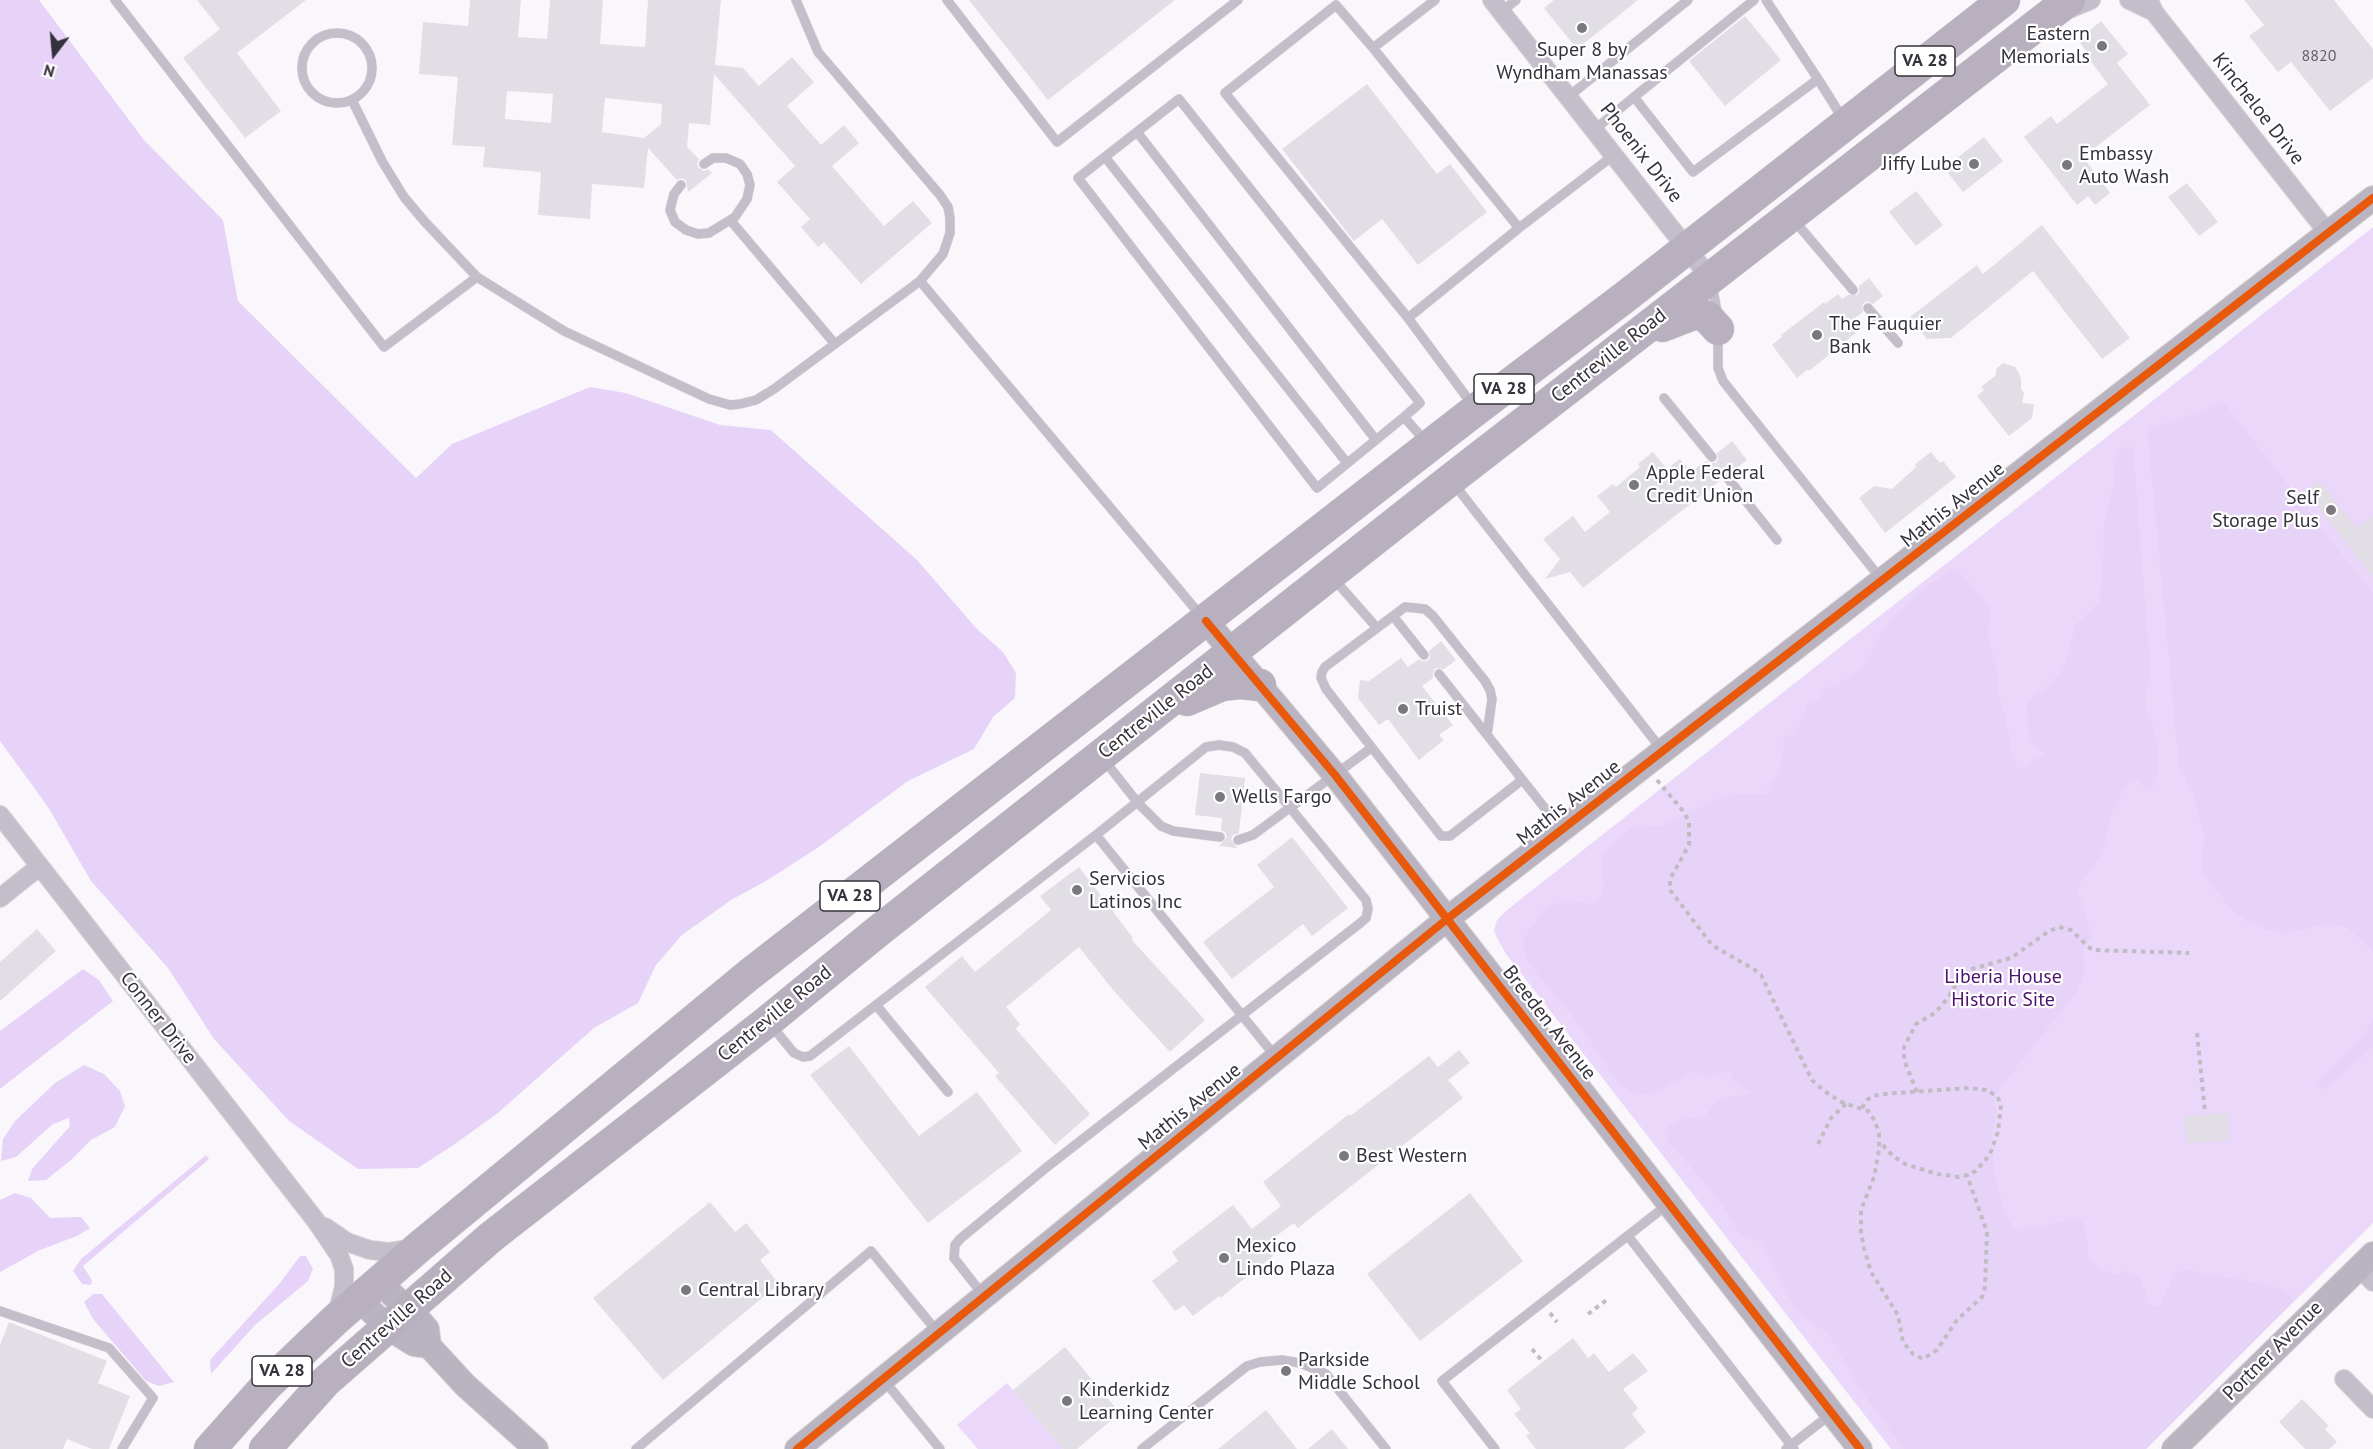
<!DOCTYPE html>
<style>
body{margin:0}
#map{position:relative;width:2373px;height:1449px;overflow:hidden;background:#faf7fc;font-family:"PT Sans",sans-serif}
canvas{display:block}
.north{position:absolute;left:24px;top:24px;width:60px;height:60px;-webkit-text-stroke:4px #fff;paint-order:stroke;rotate:196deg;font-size:16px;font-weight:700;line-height:24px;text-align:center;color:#36323b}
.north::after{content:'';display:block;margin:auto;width:21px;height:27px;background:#36323b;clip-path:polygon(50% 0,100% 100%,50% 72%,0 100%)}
</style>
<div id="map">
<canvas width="2373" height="1449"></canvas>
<div class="north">N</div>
</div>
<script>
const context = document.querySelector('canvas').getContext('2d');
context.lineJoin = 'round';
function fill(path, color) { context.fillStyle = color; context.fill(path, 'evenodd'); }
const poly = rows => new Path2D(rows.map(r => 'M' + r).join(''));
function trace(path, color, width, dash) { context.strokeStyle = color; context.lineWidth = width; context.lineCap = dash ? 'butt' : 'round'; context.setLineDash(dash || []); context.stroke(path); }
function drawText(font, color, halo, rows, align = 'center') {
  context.font = font + ' "PT Sans",sans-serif'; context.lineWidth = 4.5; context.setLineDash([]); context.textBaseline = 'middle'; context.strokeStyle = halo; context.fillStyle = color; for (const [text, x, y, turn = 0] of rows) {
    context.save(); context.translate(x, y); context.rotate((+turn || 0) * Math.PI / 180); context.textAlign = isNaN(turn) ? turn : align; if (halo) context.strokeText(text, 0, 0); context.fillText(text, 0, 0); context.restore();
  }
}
const green = poly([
 [2373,227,2373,1223,2146,1449,1891,1449,1506,954,1496,936,1494,930,1497,920,1507,910],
 [1007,1383,1063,1449,978,1449,957,1425]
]);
const forest = poly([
 [0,0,39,0,144,140,223,220,238,301,416,478,452,444,590,387,626,393,720,425,771,430,917,560,977,629,1003,652,1016,673,1015,698,993,717,974,749,908,781,816,849,766,881,731,900,682,935,656,965,638,1003,594,1028,498,1113,452,1146,418,1168,358,1169,289,1121,214,1039,168,968,91,881,48,807,0,741],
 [2224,403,2373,594,2373,952,2347,927,2328,924,2288,932,2268,930,2249,922,2231,909,2201,870,2205,837,2193,794,2179,766,2148,435,2151,428],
 [2129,446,2133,448,2151,680,2146,691,2145,705,2158,743,2157,774,2152,787,2145,788,2138,781,2130,781,2122,790,2111,815,2103,852,2077,888,2092,936,2083,950,2084,974,2077,991,2000,1088,1995,1100,1996,1111,1992,1138,1995,1178,2005,1213,2014,1229,2031,1228,2073,1219,2082,1221,2087,1239,2088,1257,2100,1270,2117,1274,2126,1271,2141,1278,2149,1306,2159,1307,2175,1274,2184,1270,2267,1284,2284,1291,2294,1301,2146,1449,1904,1449,1859,1388,1830,1335,1802,1316,1790,1299,1762,1241,1741,1235,1721,1203,1693,1169,1669,1144,1666,1135,1669,1126,1684,1118,1702,1119,1717,1102,1728,1097,1752,1094,1733,1080,1730,1070,1708,1077,1694,1071,1661,1089,1644,1094,1630,1092,1617,1081,1579,1024,1529,963,1523,948,1525,937,1546,907,1566,900,1593,904,1601,897,1604,884,1601,867,1604,853,1629,829,1664,825,1718,799,1738,794,1766,794,1779,770,1784,751,1783,736,1787,735,1794,737,1808,704,1816,702,1827,688,1838,684,1864,667,1879,637,1890,621,1911,600,1950,569,1958,571,1966,579,1990,609,1988,637,1990,649,1996,663,1998,690,2007,724,2010,750,2015,763,2022,771,2028,767,2033,759,2046,755,2032,743,2028,731,2027,703,2035,694,2046,689,2061,673,2067,660,2076,624,2099,603,2103,566,2104,527,2113,488,2115,459,2120,451],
 [83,969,99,980,113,1001,0,1089,0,1031],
 [2373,1020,2373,1047,2351,1065,2333,1083,2321,1089,2318,1082,2362,1038],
 [84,1065,104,1074,120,1091,125,1106,115,1127,91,1140,71,1160,46,1180,28,1181,32,1169,70,1126,69,1118,53,1124,16,1157,1,1161,3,1139,15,1121,55,1083],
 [206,1155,209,1159,83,1266,92,1280,91,1285,82,1284,73,1271,81,1259],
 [15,1193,31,1198,50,1218,81,1217,90,1228,77,1236,40,1250,0,1272,0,1200],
 [300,1256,306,1256,313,1269,308,1281,255,1325,211,1374,210,1360,280,1283],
 [93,1294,102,1294,174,1382,159,1386,146,1381,93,1319,84,1302]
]);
const building = poly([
 [197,0,306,0,237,53,281,111,245,138,183,58,220,29],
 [470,0,521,0,518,37,547,39,550,0,603,0,600,44,645,47,648,0,721,0,715,65,743,68,759,86,792,57,814,82,787,106,821,145,844,125,859,143,832,166,884,226,913,201,932,223,861,284,824,242,818,247,801,227,810,219,777,182,795,166,714,74,710,125,689,123,687,147,699,159,697,164,699,168,704,171,708,169,712,173,688,192,686,180,681,178,677,180,648,148,644,188,592,184,590,219,538,215,541,172,483,167,485,147,452,145,458,77,419,74,423,22,468,26],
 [507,91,553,94,551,123,505,119],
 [605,98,662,104,661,124,644,138,602,132],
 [969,0,1175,0,1048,100],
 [1554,0,1638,0,1577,49,1544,8],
 [2244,0,2334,0,2373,49,2373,78,2330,111,2291,62,2278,72,2249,36,2264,25],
 [1745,16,1781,60,1725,106,1689,61],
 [2101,21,2128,54,2117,63,2150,105,2083,157,2110,193,2095,205,2088,196,2077,205,2024,137,2051,116,2057,124,2108,84,2085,54,2087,52,2078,40],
 [1367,84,1437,174,1450,164,1487,212,1418,265,1382,219,1354,241,1282,149],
 [1984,137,2003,161,1963,192,1944,168],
 [2187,183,2218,222,2199,236,2168,197],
 [1916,191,1943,225,1916,246,1889,212],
 [2042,225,2130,338,2102,359,2033,271,1951,338,1927,339,1910,317,1977,265,1983,274],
 [1869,278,1883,296,1873,304,1867,301,1862,305,1863,312,1856,317,1863,327,1809,371,1808,369,1797,378,1772,345,1782,337,1781,335,1824,302,1825,304,1838,294,1842,299,1848,295,1857,295,1859,292,1859,286],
 [2003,363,2015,367,2019,373,2021,379,2021,389,2024,393,2022,403,2034,404,2032,418,2009,436,1977,396,1984,390,1981,387,1996,375,1996,369],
 [1732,441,1747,460,1731,472,1728,470,1722,470,1720,474,1721,480,1583,588,1570,572,1545,579,1560,559,1543,539,1573,516,1585,532,1610,512,1597,496,1613,484,1616,487,1640,467,1638,464,1653,452,1667,469,1680,459,1691,472,1706,461,1710,463,1716,463,1718,459,1717,453],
 [1931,452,1940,463,1943,461,1956,477,1885,533,1859,498,1874,486,1892,489,1916,467,1915,464],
 [2319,481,2357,529,2373,516,2373,577,2306,491],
 [1441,641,1456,660,1444,669,1435,668,1433,672,1433,678,1422,686,1453,725,1439,735,1444,740,1419,760,1388,719,1379,725,1358,698,1360,680,1369,681,1401,658,1408,667,1419,659,1422,661,1428,661,1430,657,1429,651],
 [1200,773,1245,778,1239,833,1233,835,1231,839,1237,848,1219,846,1227,837,1225,832,1221,830,1222,818,1195,815],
 [1292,837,1348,908,1312,936,1303,924,1232,979,1203,942,1274,887,1257,865],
 [1079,867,1133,938,1131,939,1205,1020,1170,1052,1113,990,1079,947,1006,1007,1020,1024,1016,1029,1090,1114,1055,1145,995,1076,999,1073,925,987,962,956,975,972,1051,910,1040,896],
 [37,929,56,951,0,1001,0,962],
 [849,1046,919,1136,977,1092,1022,1151,928,1223,810,1075],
 [1459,1050,1470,1063,1448,1080,1463,1098,1298,1228,1294,1223,1264,1245,1273,1256,1220,1298,1219,1296,1193,1316,1184,1305,1175,1311,1152,1281,1178,1261,1172,1252,1233,1205,1252,1229,1281,1206,1263,1182,1349,1114,1350,1116,1429,1056,1438,1067],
 [2227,1113,2229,1140,2187,1143,2184,1117],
 [1470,1193,1523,1261,1420,1341,1367,1274],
 [710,1202,735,1232,746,1223,770,1252,760,1260,779,1284,663,1380,593,1298],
 [9,1322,107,1361,98,1383,130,1396,109,1449,92,1449,67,1439,63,1449,0,1449,0,1345],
 [1573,1338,1588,1358,1594,1353,1609,1372,1633,1353,1648,1371,1623,1389,1638,1408,1632,1414,1646,1432,1624,1449,1536,1449,1526,1436,1530,1433,1514,1414,1521,1409,1507,1390],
 [1065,1347,1120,1413,1077,1449,1063,1449,1013,1390],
 [2302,1399,2329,1426,2325,1429,2337,1442,2329,1449,2305,1449,2279,1422],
 [1266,1410,1297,1449,1218,1449],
 [1332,1429,1348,1449,1308,1449]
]);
const path = poly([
 [1657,780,1684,812,1689,822,1689,845,1670,879,1670,890,1712,945,1755,970,1761,975,1812,1080,1823,1090,1841,1102,1868,1111,1875,1121,1879,1134,1879,1150,1874,1177,1861,1210,1861,1232,1864,1248,1871,1272,1898,1315,1903,1342,1913,1354,1923,1359,1937,1350,1957,1320,1982,1297,1985,1287,1987,1232,1967,1175],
 [2197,1033,2205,1112],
 [1917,1092,1904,1060,1904,1047,1916,1024,1935,1013,1948,998,1960,977,1972,969,2011,958,2049,931,2059,927,2071,930,2092,950,2189,953],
 [1862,1108,1867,1100,1873,1096,1883,1094,1969,1088,1986,1090,1997,1096,2001,1104,1998,1132,1990,1154,1976,1171,1967,1175,1959,1177,1937,1174,1905,1164,1893,1156,1880,1142],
 [1818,1144,1831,1118,1846,1104],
 [1550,1313,1557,1322],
 [1588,1314,1608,1299],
 [1532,1349,1543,1362]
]);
const lane = poly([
 [115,0,384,347,477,277],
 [947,0,1057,142,1238,0],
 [1435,0,1373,48,1519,228,1408,318,1474,407],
 [1766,0,1818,79],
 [1501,12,1516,0],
 '302 68a35 35 0 1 1 70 0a35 35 0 1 1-70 0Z',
 [1373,48,1336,5,1225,93,1408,318],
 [1568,97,1688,0],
 [1634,97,1754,0],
 [352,100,382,161,404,197,425,222,477,277,564,331,709,399,730,405,740,404,756,400,774,389,920,281,943,254,950,233,950,218,948,207,940,195,818,52,796,0],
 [1594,130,1634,97,1693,172,1818,79,1843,119],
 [1137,132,1376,440],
 [1105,157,1347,463],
 [681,185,674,194,670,210,675,222,686,230,698,234,709,233,735,217,747,199,750,185,747,174,740,164,726,158,713,158,704,164],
 [1793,219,1853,290],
 [731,221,835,344],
 [1519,228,1614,155],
 [920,281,1202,617],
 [1712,284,1718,317],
 [1868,308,1898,343],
 [1718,334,1718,368,1723,381,1881,579],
 [1664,398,1712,457],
 [1404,417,1317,488,1078,178,1179,99,1420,403,1404,417,1426,442],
 [1726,476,1777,540],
 [1454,484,1662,750],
 [1333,578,1377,628],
 [1393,616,1424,655],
 [1439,674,1562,830],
 [1487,735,1492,699,1490,690,1485,681,1433,616,1425,609,1405,607,1325,667,1322,672,1321,678,1326,689,1441,836,1450,836,1522,780],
 [1104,760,1138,803,1161,826,1173,831,1220,837],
 [1096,835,1275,1056],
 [1238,840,1253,835,1371,748],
 [876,1005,948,1092],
 [771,1025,794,1053,803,1057,810,1056,1096,835,1206,747,1219,745,1233,747,1245,753,1366,900,1368,909,1366,918,1359,924,1047,1167,960,1239,955,1245,954,1258,983,1295],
 [1628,1236,1794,1449],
 [0,1311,109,1348,153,1398,122,1449],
 [883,1379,940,1449],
 [636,1449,871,1251,939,1334],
 [1142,1449,1247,1366,1260,1362,1282,1360,1300,1363,1326,1374,1386,1449],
 [1495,1449,1442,1381,1667,1205],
 [1786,1449,1831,1414]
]);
const street = poly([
 [1492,0,1710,278],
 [2129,0,2154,12],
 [2149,0,2154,12,2328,233],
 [2062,12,2091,0],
 [0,815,316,1221,339,1255,344,1269,344,1287,337,1314],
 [0,898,40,866],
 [325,1227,347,1242,370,1250,389,1252,414,1248],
 [2359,1268,2373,1282],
 [2344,1379,2373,1409]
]);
const secondary = poly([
 [1206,621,1335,775,1860,1449],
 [379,1282,421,1322,427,1329,429,1346,465,1385,536,1449],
 [359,1299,387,1327,414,1344,429,1346],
 [797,1449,1447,919,2373,198],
 [2174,1449,2373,1254]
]);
const highway = poly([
 [1662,326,1696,313,1707,317,1718,329],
 [1187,700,1222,685,1240,683,1260,685],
 [210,1449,266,1386,335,1320,419,1247,750,974,1469,415,1625,297,2004,0],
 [265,1449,326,1381,491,1237,768,1021,877,932,1450,480,2069,0]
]);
const cycleway = poly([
 [1206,621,1335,775,1860,1449],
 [797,1449,1447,919,2373,198]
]);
const markers = [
 [1582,28,6,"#7b777f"],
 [2102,46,6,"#7b777f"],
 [1974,164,6,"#7b777f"],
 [2067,165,6,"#7b777f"],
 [1817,335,6,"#7b777f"],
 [1634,485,6,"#7b777f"],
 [2331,510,6,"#7b777f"],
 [1403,709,6,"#7b777f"],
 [1220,797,6,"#7b777f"],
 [1077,890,6,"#7b777f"],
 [1344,1156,6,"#7b777f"],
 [1224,1258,6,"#7b777f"],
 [686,1290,6,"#7b777f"],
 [1286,1371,6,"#7b777f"],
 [1067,1401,6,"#7b777f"]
];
const numberNames = [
 ["8820",2319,56]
];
const shields = [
 [1925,61,60],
 [1504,389,60],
 [850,896,60],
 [282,1371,60]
];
const shieldNames = [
 ["VA 28",1925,61],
 ["VA 28",1504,389],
 ["VA 28",850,896],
 ["VA 28",282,1371]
];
const poiNames = [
 ["Eastern",2090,34,"right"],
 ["Memorials",2090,57,"right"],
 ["Super 8 by",1582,50,"center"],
 ["Wyndham Manassas",1582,73,"center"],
 ["Embassy",2079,154],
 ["Auto Wash",2079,177],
 ["Jiffy Lube",1962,164,"right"],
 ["The Fauquier",1829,324],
 ["Bank",1829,347],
 ["Apple Federal",1646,473],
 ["Credit Union",1646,496],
 ["Self",2319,498,"right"],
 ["Storage Plus",2319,521,"right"],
 ["Truist",1415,709],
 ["Wells Fargo",1232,797],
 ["Servicios",1089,879],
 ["Latinos Inc",1089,902],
 ["Best Western",1356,1156],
 ["Mexico",1236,1246],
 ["Lindo Plaza",1236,1269],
 ["Central Library",698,1290],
 ["Parkside",1298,1360],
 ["Middle School",1298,1383],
 ["Kinderkidz",1079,1390],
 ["Learning Center",1079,1413]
];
const streetNames = [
 ["Kincheloe Drive",2258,109,52],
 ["Phoenix Drive",1641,153,52],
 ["Centreville Road",1609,356,-38],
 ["Mathis Avenue",1953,505,-38],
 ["Centreville Road",1156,712,-38],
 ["Mathis Avenue",1569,803,-38],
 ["Centreville Road",775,1014,-39],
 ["Conner Drive",158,1018,52],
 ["Breeden Avenue",1549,1023,52],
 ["Mathis Avenue",1190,1107,-39],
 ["Centreville Road",397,1319,-41],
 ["Portner Avenue",2273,1351,-45]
];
const parkNames = [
 ["Liberia House",2003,977],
 ["Historic Site",2003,1000]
];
fill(green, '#ead7f9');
fill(forest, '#e7d3f8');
fill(building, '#e2dee5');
trace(lane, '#d7d4d8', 10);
trace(street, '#d7d4d8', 20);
trace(secondary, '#d7d4d8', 26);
trace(highway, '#d7d4d8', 33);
trace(path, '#c0bcc4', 4, [4.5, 4.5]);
trace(lane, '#c4beca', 9);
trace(street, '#c4beca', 18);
trace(secondary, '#bab3c0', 24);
trace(highway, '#b8b0be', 32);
trace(cycleway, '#e8590c', 8);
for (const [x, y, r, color] of markers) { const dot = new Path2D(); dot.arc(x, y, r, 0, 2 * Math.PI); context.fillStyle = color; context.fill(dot); trace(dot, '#fff', 2); }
drawText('16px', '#635f67', null, numberNames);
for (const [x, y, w] of shields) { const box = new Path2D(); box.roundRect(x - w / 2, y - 15, w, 30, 4.5); context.fillStyle = '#fff'; context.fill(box); trace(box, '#36323b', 1.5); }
drawText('bold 18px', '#36323b', null, shieldNames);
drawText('20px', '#36323b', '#fff', poiNames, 'left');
drawText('20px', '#36323b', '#fff', streetNames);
drawText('20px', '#4b126d', '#fff', parkNames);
</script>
